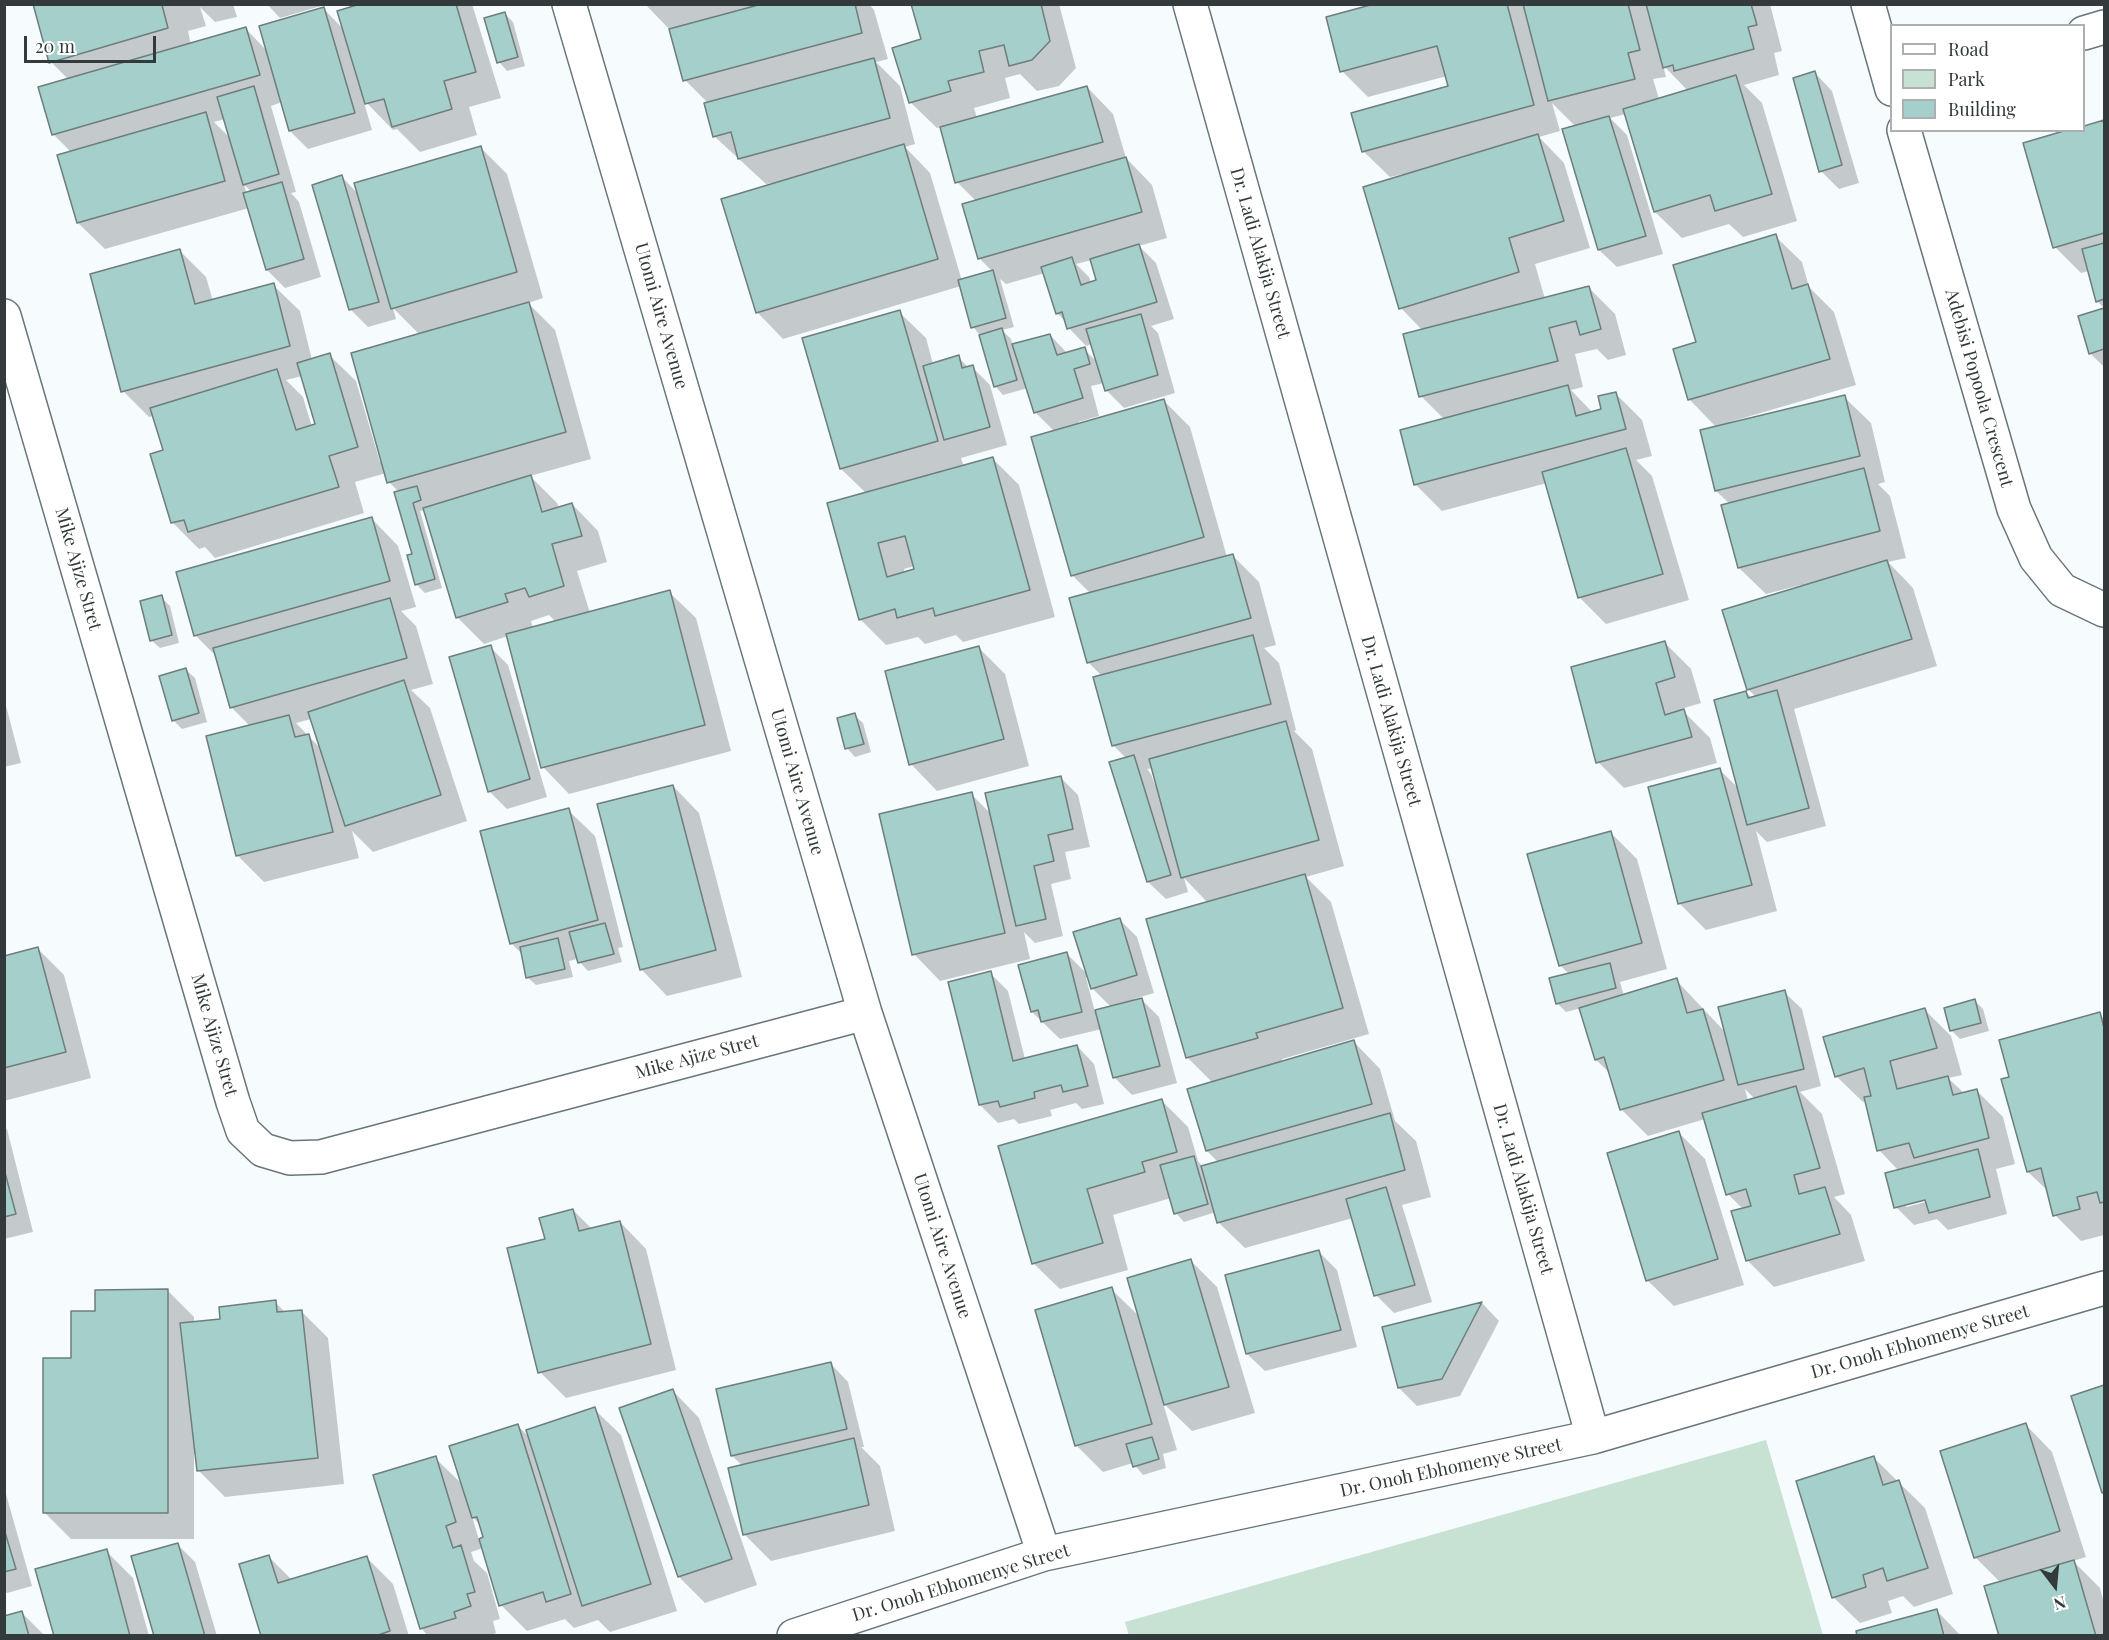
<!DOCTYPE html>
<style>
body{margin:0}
#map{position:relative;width:2109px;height:1640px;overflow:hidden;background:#f6fcfe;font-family:"Playfair Display",serif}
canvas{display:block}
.frame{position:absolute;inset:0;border:6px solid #333a3b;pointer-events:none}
.legend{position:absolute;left:1890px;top:24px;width:195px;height:108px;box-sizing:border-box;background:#fff;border:2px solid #adb0b1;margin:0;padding:8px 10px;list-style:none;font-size:18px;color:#333a3b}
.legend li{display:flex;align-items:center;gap:12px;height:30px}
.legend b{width:30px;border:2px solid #adb0b1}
.north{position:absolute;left:2025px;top:1556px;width:60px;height:60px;-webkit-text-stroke:4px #fff;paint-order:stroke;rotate:164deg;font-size:16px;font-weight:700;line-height:24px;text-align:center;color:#333a3b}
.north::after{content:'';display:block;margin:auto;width:21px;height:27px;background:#333a3b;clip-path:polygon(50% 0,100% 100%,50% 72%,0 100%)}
.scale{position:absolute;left:24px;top:36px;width:132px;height:27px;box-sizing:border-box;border:3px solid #333a3b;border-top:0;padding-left:8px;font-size:18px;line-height:21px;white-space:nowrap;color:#333a3b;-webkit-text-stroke:4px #fff;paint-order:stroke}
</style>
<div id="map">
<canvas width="2109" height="1640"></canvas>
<div class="frame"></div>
<ul class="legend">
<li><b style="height:8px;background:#fff"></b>Road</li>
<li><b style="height:16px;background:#c7e1d3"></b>Park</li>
<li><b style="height:16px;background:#a4cfca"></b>Building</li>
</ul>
<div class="north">N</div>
<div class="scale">20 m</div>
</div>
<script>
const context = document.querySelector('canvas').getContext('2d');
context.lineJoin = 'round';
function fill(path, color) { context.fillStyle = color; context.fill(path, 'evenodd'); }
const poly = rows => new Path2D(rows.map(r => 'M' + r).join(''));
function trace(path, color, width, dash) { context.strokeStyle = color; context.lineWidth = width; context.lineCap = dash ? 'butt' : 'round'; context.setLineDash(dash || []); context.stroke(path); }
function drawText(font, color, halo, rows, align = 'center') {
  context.font = font + ' "Playfair Display",serif'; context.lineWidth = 6; context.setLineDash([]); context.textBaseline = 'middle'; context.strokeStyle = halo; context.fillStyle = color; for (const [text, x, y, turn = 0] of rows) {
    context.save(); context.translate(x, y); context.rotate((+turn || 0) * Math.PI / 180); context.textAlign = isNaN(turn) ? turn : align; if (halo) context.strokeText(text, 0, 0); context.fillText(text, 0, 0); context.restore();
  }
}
const green = poly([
 [1766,1440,1823,1635,1129,1636,1125,1622]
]);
const shadow = poly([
 [34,4,233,4,237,17,215,22,200,7,206,26,188,31,191,45,246,29,267,51,324,9,344,30,353,8,350,4,472,4,501,98,469,107,477,135,420,152,397,129,393,130,363,99,372,130,308,149,290,131,282,102,271,106,296,192,291,193,299,202,321,277,285,288,267,270,249,208,105,249,78,223,71,152,53,134,69,80,51,62],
 [225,119,231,139,214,122],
 [244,185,252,192,247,194],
 [267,4,328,4,280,18],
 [645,4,869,4,874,10,888,59,876,62,900,86,915,144,905,147,930,173,962,281,993,272,979,258,976,201,957,182,941,127,937,128,910,102,923,40,912,4,1059,4,1076,68,1059,86,1037,91,1020,74,1005,78,1010,98,974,108,977,118,1087,87,1113,114,1126,158,1152,185,1167,238,1139,246,1156,263,1174,319,1151,326,1158,333,1175,393,1124,408,1106,390,1104,383,1091,386,1099,416,1078,422,1079,425,1164,401,1190,427,1227,557,1232,555,1259,582,1276,645,1264,648,1279,663,1296,730,1294,731,1312,749,1344,866,1306,877,1331,902,1369,1034,1282,1059,1283,1063,1354,1042,1380,1069,1395,1121,1416,1141,1431,1197,1402,1205,1432,1302,1394,1313,1376,1295,1353,1218,1245,1248,1218,1222,1216,1212,1184,1222,1176,1213,1171,1198,1113,1215,1128,1270,1060,1289,1033,1263,1000,1147,1161,1100,1188,1127,1198,1161,1202,1166,1219,1163,1207,1151,1213,1083,1187,1057,1208,903,1184,878,1188,892,1166,899,1148,882,1126,758,1113,745,1102,676,1088,662,1091,594,1072,575,1055,432,1035,412,1028,388,1003,395,995,386,980,335,973,327,961,286,783,339,757,312,772,183,766,184,714,136,708,103,685,80,671,31],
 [1092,260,1098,281,1091,283,1089,277,1076,264],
 [1045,273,1057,313,1067,323,1069,328,1086,346,1092,344,1098,363,1084,349,1068,354,1050,335,1013,346,1011,339,1002,330,1014,327,1000,279,1006,284],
 [1153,768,1157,784,1155,785,1151,774,1147,769],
 [1380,4,1770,4,1782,51,1774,53,1779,75,1744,85,1762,103,1797,221,1743,237,1729,224,1682,238,1655,212,1626,114,1610,118,1627,135,1663,254,1617,267,1599,250,1576,127,1552,103,1560,131,1539,137,1564,163,1590,248,1535,264,1545,299,1589,288,1615,314,1626,355,1608,360,1597,349,1575,354,1583,387,1571,390,1593,413,1603,410,1616,394,1642,420,1652,456,1636,460,1652,476,1689,600,1606,624,1579,597,1547,483,1442,511,1415,484,1444,419,1421,396,1423,331,1401,308,1403,174,1390,177,1363,151,1450,88,1447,76,1368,97,1342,71],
 [1663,65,1688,91,1659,99,1653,79,1666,77],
 [504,13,513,22,525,66,507,71,499,62],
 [1815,73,1832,91,1859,183,1839,189,1821,171],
 [2104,122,2104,308,2097,301,2089,271,2081,273,2055,247,2084,127],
 [480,147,507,174,543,298,528,303,555,330,591,459,530,476,557,503,559,508,572,504,598,531,607,562,577,571,590,613,669,592,696,618,731,751,569,794,543,767,508,636,484,644,457,617,425,510,420,511,442,588,425,593,416,584,414,555,399,492,389,482,386,473,355,482,364,513,215,558,205,547,199,549,173,523,164,451,154,416,149,417,123,391,180,251,206,277,213,301,273,285,300,311,312,360,329,355,356,381,380,462,383,461,420,335,393,308,396,319,368,327,351,310,342,177,359,195],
 [302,376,317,425,312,427,303,397,286,380],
 [549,615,556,622,533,628,531,621],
 [1775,236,1802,262,1809,287,1834,312,1856,385,1730,422,1731,424,1844,397,1871,423,1885,482,1878,484,1890,496,1906,558,1888,562,1913,588,1937,666,1794,709,1826,826,1767,842,1756,831,1777,911,1706,930,1679,903,1720,770,1739,789,1746,692,1752,698,1756,697,1748,689,1801,588,1801,585,1766,594,1739,568,1730,504,1716,491,1717,428,1689,399,1698,344],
 [2104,310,2104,367,2090,353,2079,317],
 [899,312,926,338,933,364,958,357,969,368,972,367,990,385,1007,445,961,458,964,467,993,459,1019,485,1055,617,963,642,956,635,925,644,918,637,886,645,860,619,866,493,841,469],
 [915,566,916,570,905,573,904,569],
 [372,519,398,546,416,607,401,611,416,626,433,684,411,690,430,708,467,821,373,852,352,831,359,858,264,882,237,855,250,726,231,707,217,657,195,635],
 [311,719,321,749,296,723],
 [161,597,170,606,179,643,160,648,151,640],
 [1665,643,1691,669,1701,703,1681,709,1710,738,1717,763,1624,788,1598,762],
 [490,647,508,665,547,797,507,809,489,791],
 [979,648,1005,674,1029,766,937,791,911,764],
 [186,670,195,678,207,722,182,729,173,720],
 [4,698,21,763,4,767],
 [854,715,863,723,871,752,855,757,847,748],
 [1060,777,1078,795,1090,847,1065,852,1071,879,1051,884,1063,936,1035,943,1024,932,1030,959,940,981,914,954,971,794,991,814],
 [673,786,699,813,742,977,667,996,641,969],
 [568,810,595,836,623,947,618,948,622,962,588,971,577,959,569,961,573,977,536,985,527,977,523,955,511,943],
 [1610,832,1637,859,1667,969,1620,982,1624,996,1676,980,1727,1034,1784,992,1802,1009,1821,1086,1800,1092,1822,1114,1845,1194,1834,1197,1851,1215,1865,1261,1774,1287,1747,1260,1743,1209,1728,1194,1705,1119,1648,1136,1621,1109,1611,1074,1596,1060,1581,1008,1566,1012,1557,1003,1570,975,1560,965],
 [1745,1089,1755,1099,1748,1101],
 [1119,919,1137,937,1154,993,1134,999,1134,1002,1142,1000,1159,1017,1177,1083,1132,1095,1114,1077,1102,1029,1060,1039,1032,1012,1067,954,1088,975],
 [1089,977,1092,988,1112,1008,1095,1012,1086,978],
 [38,949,64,975,91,1078,4,1101,4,957],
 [990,973,1008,991,1025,1059,1077,1046,1094,1064,1104,1104,1082,1109,1076,1103,1050,1110,1052,1116,1019,1124,1014,1119,998,1123,980,1105],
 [1975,1001,1983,1009,1989,1031,1960,1039,1952,1031,1945,1009],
 [1925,1010,1951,1036,1962,1075,1948,1078,1964,1093,1976,1090,2003,1117,2015,1164,1996,1169,2007,1214,1948,1230,1937,1219,1914,1225,1896,1207,1899,1171,1879,1150,1866,1101,1863,1102,1836,1076],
 [1932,1197,1933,1200,1906,1207,1906,1203],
 [2100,1014,2104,1019,2104,1223,2103,1224,2104,1235,2081,1241,2055,1215,2049,1192,2028,1172,2011,1078],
 [4,1127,7,1129,33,1232,4,1239],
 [1679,1133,1705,1159,1744,1285,1674,1306,1647,1280],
 [573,1210,592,1229,620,1222,646,1249,676,1370,566,1398,540,1372,547,1240],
 [1319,1252,1337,1270,1357,1347,1265,1371,1247,1354],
 [1191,1261,1217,1287,1255,1413,1192,1431,1163,1403,1177,1450,1163,1454,1166,1468,1143,1475,1133,1463,1103,1472,1076,1445,1111,1289,1140,1317],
 [168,1291,194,1317,194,1323,222,1320,275,1302,286,1313,301,1311,328,1338,344,1484,225,1497,198,1470,196,1454,194,1454,194,1539,71,1539,44,1512,72,1360,96,1313],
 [1482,1303,1499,1321,1460,1396,1417,1406,1399,1388,1383,1328],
 [831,1364,848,1382,864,1447,861,1447,880,1466,895,1531,771,1561,744,1534,743,1466,732,1456],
 [2104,1387,2104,1494,2073,1397],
 [673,1391,699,1418,757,1585,705,1603,679,1577],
 [594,1409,621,1435,677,1611,610,1632,598,1620,574,1628,565,1619,527,1631,501,1605,483,1548,471,1552,474,1561,487,1573,500,1619,493,1621,496,1633,488,1636,428,1636,421,1628,435,1458,463,1485,518,1426,530,1438],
 [472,1516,481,1526,485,1538,479,1540],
 [2026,1425,2052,1452,2086,1557,2073,1561,2100,1588,2104,1604,2104,1636,2000,1636,2001,1583,1975,1557],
 [1874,1458,1925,1508,1953,1594,1914,1607,1903,1596,1888,1601,1892,1613,1860,1623,1833,1597],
 [4,1487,32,1586,7,1593,4,1590],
 [177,1544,195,1562,217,1636,156,1636],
 [106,1551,133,1578,149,1636,56,1636],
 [268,1556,292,1580,367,1558,393,1584,409,1636,263,1636],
 [1937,1611,1961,1636,1859,1636],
 [22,1613,45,1636,4,1636]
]);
const building = poly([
 [33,4,164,4,162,5,168,28,49,63,33,4],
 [360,4,456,4,476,72,444,81,452,109,392,127,384,99,365,104,337,11,360,4],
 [762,4,855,4,862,33,683,81,669,29,762,4],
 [911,4,1041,4,1050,41,1032,60,1009,66,1004,45,979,51,984,72,948,81,951,91,909,103,892,48,921,39,911,4],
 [1374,4,1507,4,1534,105,1362,152,1351,113,1448,86,1437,46,1340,72,1326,17,1374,4],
 [1523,4,1628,4,1640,50,1628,53,1635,79,1548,101,1523,4],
 [1646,4,1751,4,1757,25,1748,27,1754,49,1674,71,1673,65,1663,68,1646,4],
 [324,7,355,113,289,131,259,26,324,7],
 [505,12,518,57,497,63,484,18,505,12],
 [246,27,260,75,52,135,38,87,246,27],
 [874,58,890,118,738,159,731,132,713,137,704,103,874,58],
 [1815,71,1842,165,1819,172,1793,78,1815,71],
 [1736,75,1772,194,1715,211,1710,195,1654,212,1623,109,1736,75],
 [254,86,279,174,243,185,217,97,254,86],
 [1087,86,1103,142,955,183,940,127,1087,86],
 [206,112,225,181,77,223,57,155,206,112],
 [1609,116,1646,236,1598,250,1562,129,1609,116],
 [2104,120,2104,233,2053,248,2023,143,2067,130,2084,130,2084,126,2104,120],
 [1538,134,1564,221,1509,238,1519,272,1399,309,1363,187,1538,134],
 [904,144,938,259,756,313,721,199,904,144],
 [481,146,517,272,391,309,354,183,481,146],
 [1126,157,1142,212,978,259,962,204,1126,157],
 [342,175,379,302,349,310,312,185,342,175],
 [282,182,304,259,266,270,243,193,282,182],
 [1776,234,1792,289,1808,284,1830,359,1688,400,1673,349,1696,342,1673,265,1776,234],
 [2104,243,2104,299,2096,302,2082,249,2104,243],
 [1139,244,1157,302,1067,329,1062,312,1056,314,1041,267,1072,257,1081,285,1096,280,1090,259,1139,244],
 [180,249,195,304,274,283,290,346,121,392,90,274,180,249],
 [993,270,1006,318,971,328,958,280,993,270],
 [1589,286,1601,329,1580,335,1576,321,1549,328,1558,361,1419,397,1403,334,1589,286],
 [529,302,566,432,387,483,351,353,529,302],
 [2104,308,2104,349,2089,354,2078,316,2104,308],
 [900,310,938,441,840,469,802,338,900,310],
 [1141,314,1158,375,1105,391,1086,329,1141,314],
 [1002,328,1017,380,994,387,979,335,1002,328],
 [1050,334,1057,355,1085,347,1090,364,1074,369,1083,398,1034,413,1012,344,1050,334],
 [330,353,358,447,329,456,339,487,188,532,184,520,171,523,150,454,163,450,150,408,277,369,296,430,315,424,297,363,330,353],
 [959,355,962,368,973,365,990,427,944,440,923,366,959,355],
 [1568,385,1576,416,1601,409,1598,396,1616,392,1626,429,1414,485,1400,430,1568,385],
 [1845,395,1860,456,1715,491,1700,430,1845,395],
 [1164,399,1204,537,1071,576,1031,437,1164,399],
 [1626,448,1663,574,1578,598,1542,472,1626,448],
 [993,457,1030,590,935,616,933,608,897,618,895,609,859,620,827,503,993,457],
 [905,536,914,569,887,577,878,543,905,536],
 [1864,468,1880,531,1738,568,1721,505,1864,468],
 [531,475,542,512,572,503,582,536,552,544,564,586,529,597,525,588,505,594,508,602,456,618,423,508,531,475],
 [417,486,421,500,413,503,435,579,415,585,407,555,412,554,394,492,417,486],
 [372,517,390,581,194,636,176,572,372,517],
 [1233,554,1251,618,1087,663,1069,598,1233,554],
 [1887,560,1912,639,1747,690,1722,610,1887,560],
 [670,590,705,725,541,768,506,634,670,590],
 [162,595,172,635,150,641,140,601,162,595],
 [390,598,407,658,230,708,213,648,390,598],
 [1253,635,1271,704,1112,746,1093,677,1253,635],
 [1665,641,1675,677,1656,683,1665,715,1684,709,1692,737,1596,763,1571,667,1665,641],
 [491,645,530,779,488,792,449,657,491,645],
 [979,646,1004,739,909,765,885,671,979,646],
 [186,668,199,713,172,721,159,676,186,668],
 [404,680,441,795,345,826,308,712,404,680],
 [1777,690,1809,808,1747,825,1714,700,1746,691,1748,698,1777,690],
 [855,713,864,744,845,749,837,718,855,713],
 [289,715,295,737,309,734,333,832,236,856,206,736,289,715],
 [1286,721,1319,840,1181,878,1149,759,1286,721],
 [1134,755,1171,875,1147,882,1109,762,1134,755],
 [1720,768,1752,885,1678,904,1648,787,1720,768],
 [1061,776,1073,829,1048,835,1054,861,1034,866,1046,919,1016,926,985,793,1061,776],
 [673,785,716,950,640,970,597,804,673,785],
 [972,792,1005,933,912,955,879,814,972,792],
 [569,808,598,920,510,944,480,831,569,808],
 [1611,831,1642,943,1559,966,1527,854,1611,831],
 [1305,874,1343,1008,1256,1033,1258,1038,1186,1058,1146,919,1305,874],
 [1120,918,1137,975,1091,989,1073,932,1120,918],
 [605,923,614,954,578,963,569,932,605,923],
 [558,938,565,969,526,978,520,947,558,938],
 [38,947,66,1052,4,1068,4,956,38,947],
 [1067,952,1082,1012,1041,1022,1038,1010,1031,1012,1018,965,1067,952],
 [1610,963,1616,988,1556,1004,1549,978,1610,963],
 [991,971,1013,1061,1077,1045,1088,1086,1063,1092,1061,1085,1034,1092,1035,1098,1000,1107,998,1101,979,1105,948,982,991,971],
 [1677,978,1687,1013,1703,1009,1724,1080,1620,1110,1604,1057,1595,1060,1579,1008,1677,978],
 [1785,990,1804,1069,1738,1085,1718,1007,1785,990],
 [1142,998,1160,1066,1113,1078,1095,1010,1142,998],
 [1975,999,1981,1023,1950,1031,1944,1008,1975,999],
 [1925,1008,1937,1048,1890,1061,1897,1089,1948,1076,1953,1095,1977,1089,1989,1138,1914,1158,1909,1143,1877,1151,1864,1097,1871,1096,1864,1068,1835,1077,1823,1037,1925,1008],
 [2100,1012,2104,1028,2104,1202,2100,1203,2097,1192,2077,1197,2080,1209,2053,1216,2041,1168,2027,1172,2001,1079,2009,1077,1999,1040,2100,1012],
 [1354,1040,1372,1104,1206,1151,1187,1089,1354,1040],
 [1796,1086,1820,1168,1794,1175,1799,1194,1825,1187,1840,1234,1746,1261,1731,1211,1751,1206,1746,1189,1726,1195,1702,1113,1796,1086],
 [1162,1099,1177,1152,1142,1162,1145,1172,1087,1189,1103,1243,1032,1264,998,1146,1162,1099],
 [1390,1113,1405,1170,1217,1223,1201,1166,1390,1113],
 [1679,1131,1718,1259,1646,1281,1607,1153,1679,1131],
 [1978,1149,1990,1197,1929,1213,1925,1200,1894,1208,1885,1173,1978,1149],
 [1194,1156,1208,1204,1174,1214,1160,1165,1194,1156],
 [4,1169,16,1214,4,1217,4,1169],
 [1386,1187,1415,1285,1374,1296,1346,1199,1386,1187],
 [573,1209,579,1231,620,1221,651,1344,538,1373,507,1248,545,1239,539,1218,573,1209],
 [1319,1250,1341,1330,1246,1354,1225,1275,1319,1250],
 [1191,1259,1229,1387,1164,1405,1127,1278,1191,1259],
 [1112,1287,1152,1424,1075,1446,1035,1310,1112,1287],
 [168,1289,168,1513,43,1513,43,1358,71,1358,71,1311,95,1311,95,1290,168,1289],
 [276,1300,277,1312,302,1310,318,1458,197,1471,180,1323,220,1319,219,1307,276,1300],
 [1482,1302,1442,1379,1398,1388,1382,1327,1482,1302],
 [831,1362,847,1429,731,1456,716,1389,831,1362],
 [2104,1385,2104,1492,2102,1493,2071,1396,2104,1385],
 [673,1389,732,1559,678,1577,619,1408,673,1389],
 [595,1407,651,1584,582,1606,526,1430,595,1407],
 [2026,1423,2060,1531,1974,1558,1940,1451,2026,1423],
 [518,1424,571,1594,546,1602,543,1592,499,1606,479,1539,483,1537,477,1517,472,1518,449,1446,518,1424],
 [1152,1437,1159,1459,1133,1467,1126,1444,1152,1437],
 [854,1438,869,1505,743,1535,728,1468,854,1438],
 [436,1456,456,1522,446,1526,453,1548,461,1545,475,1592,467,1594,471,1606,454,1612,456,1618,420,1629,373,1475,436,1456],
 [1874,1456,1883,1485,1899,1480,1928,1568,1887,1581,1883,1568,1863,1575,1866,1587,1832,1598,1796,1481,1874,1456],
 [4,1529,16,1569,4,1572,4,1529],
 [178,1543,205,1636,154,1636,131,1556,178,1543],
 [107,1549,130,1636,54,1636,35,1569,107,1549],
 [269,1555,278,1583,367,1556,390,1631,375,1636,261,1636,239,1564,269,1555],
 [2074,1560,2096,1636,1999,1636,1984,1586,2074,1560],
 [1937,1609,1944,1636,1857,1636,1856,1631,1937,1609],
 [22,1611,29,1636,4,1636,4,1616,22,1611]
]);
const minor = poly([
 [569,4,865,1013,1044,1554],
 [1190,4,1593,1437],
 [1868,4,1892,89],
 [2084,33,2104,27],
 [1904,130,2014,509,2036,558,2062,590,2104,610],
 [4,316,233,1102,243,1131,263,1150,290,1158,321,1157,865,1013],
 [794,1636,1044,1554,1593,1437,2104,1288]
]);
const streetNames = [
 ["Dr. Ladi Alakija Street",1260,253,74],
 ["Utomi Aire Avenue",661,316,74],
 ["Adebisi Popoola Crescent",1979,388,74],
 ["Mike Ajize Stret",78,569,74],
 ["Dr. Ladi Alakija Street",1391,721,74],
 ["Utomi Aire Avenue",797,782,74],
 ["Mike Ajize Stret",214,1035,74],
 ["Mike Ajize Stret",697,1057,-15],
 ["Dr. Ladi Alakija Street",1523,1189,74],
 ["Utomi Aire Avenue",942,1246,72],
 ["Dr. Onoh Ebhomenye Street",1920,1342,-16],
 ["Dr. Onoh Ebhomenye Street",1451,1468,-12],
 ["Dr. Onoh Ebhomenye Street",961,1583,-17]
];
fill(green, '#c7e1d3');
fill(shadow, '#0003');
fill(building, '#a4cfca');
trace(building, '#6e7e7c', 1.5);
trace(minor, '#68767a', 36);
trace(minor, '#fff', 33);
drawText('18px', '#333a3b', '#fff', streetNames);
</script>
